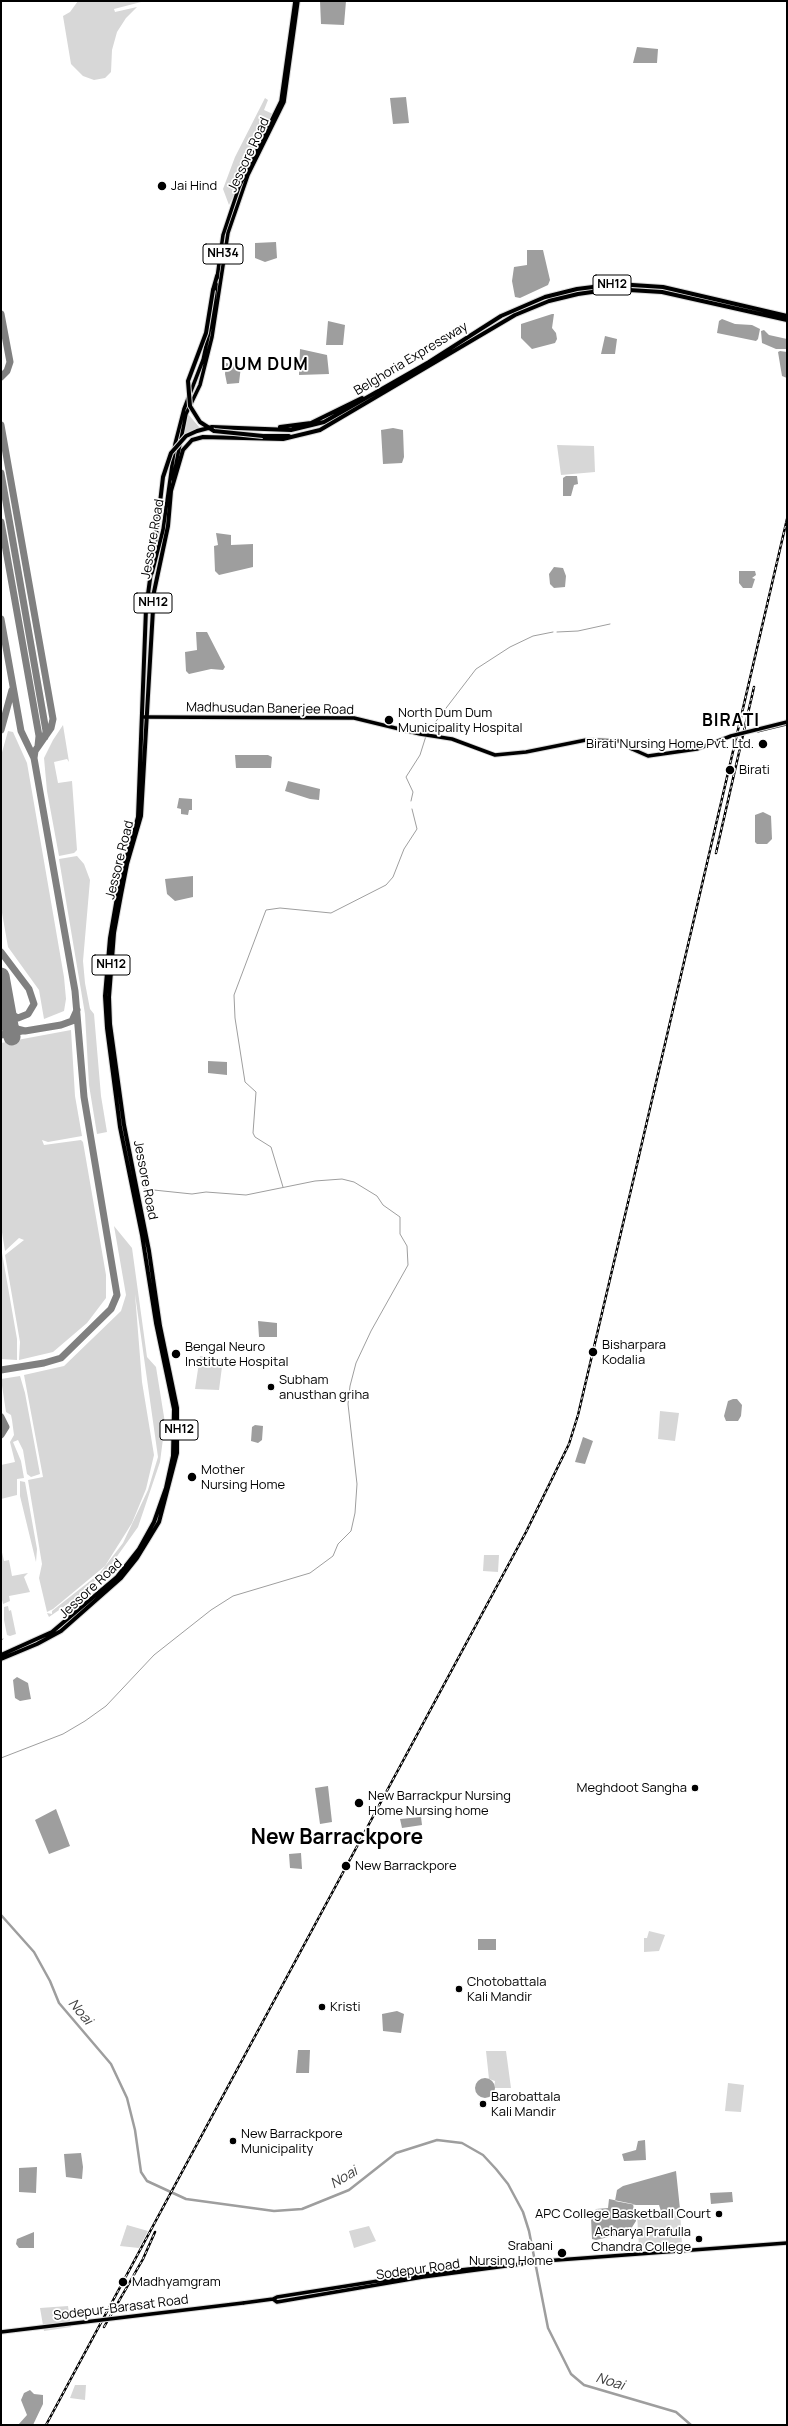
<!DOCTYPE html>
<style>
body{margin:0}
#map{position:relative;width:788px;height:2426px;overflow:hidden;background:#fff;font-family:Manrope,sans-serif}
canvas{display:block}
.frame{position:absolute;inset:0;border:2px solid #000;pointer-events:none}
</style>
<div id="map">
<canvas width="788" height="2426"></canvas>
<div class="frame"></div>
</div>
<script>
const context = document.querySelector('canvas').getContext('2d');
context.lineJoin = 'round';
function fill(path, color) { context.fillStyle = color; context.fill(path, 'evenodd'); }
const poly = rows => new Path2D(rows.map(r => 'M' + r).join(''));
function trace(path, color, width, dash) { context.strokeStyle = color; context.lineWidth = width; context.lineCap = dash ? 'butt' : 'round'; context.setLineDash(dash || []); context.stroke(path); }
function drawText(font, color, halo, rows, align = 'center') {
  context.font = font + ' Manrope,sans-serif'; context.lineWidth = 3.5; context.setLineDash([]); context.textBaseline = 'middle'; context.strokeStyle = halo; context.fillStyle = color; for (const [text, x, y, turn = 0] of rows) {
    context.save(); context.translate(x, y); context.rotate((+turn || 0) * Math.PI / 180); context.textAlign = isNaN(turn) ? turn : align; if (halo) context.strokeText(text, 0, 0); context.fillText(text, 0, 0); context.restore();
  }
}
const green = poly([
 [78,1,145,1,114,9,115,12,137,7,126,18,117,32,112,50,111,72,105,78,94,80,83,76,71,64,63,16,70,12],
 [265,98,268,100,264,110,273,114,229,205,223,189,235,157],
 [188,414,200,428,182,436],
 [557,445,594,446,595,472,561,475],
 [63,725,69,762,67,759,54,762,58,783,72,781,77,850,74,853,59,856,47,791,44,758,53,740],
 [8,731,13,732,27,763,64,977,66,999,64,1011,44,1019,39,990,8,947,1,907,1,756],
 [77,856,84,864,90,880,83,961,85,983,90,1009,94,1014,101,1096,107,1132,97,1134,89,1085,85,1014,59,859],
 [71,1030,75,1096,82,1136,48,1142,42,1140,44,1145,81,1140,83,1142,106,1275,106,1298,87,1323,53,1352,19,1360,20,1342,5,1255,24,1240,19,1238,5,1251,1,1226,1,1043],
 [114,1226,132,1248,147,1357,156,1367,165,1423,160,1462,138,1527,108,1569,72,1601,49,1617,47,1613,52,1614,52,1611,99,1574,123,1543,148,1490,158,1457,135,1294,142,1382,154,1455,146,1489,132,1523,105,1566,53,1609,47,1612,39,1578,42,1564,28,1480,43,1477,24,1375,64,1366,121,1311,126,1295],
 [1,1247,17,1339,17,1360,1,1359],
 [200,1356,223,1359,219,1390,195,1389],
 [20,1376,25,1393,40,1474,31,1477,27,1474,23,1450,18,1440,13,1442,21,1461,24,1478,17,1479,17,1495,1,1499,1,1465,15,1462,10,1442,14,1435,12,1420,11,1415,6,1412,1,1379],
 [660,1411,679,1413,675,1441,658,1439],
 [20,1481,25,1482,32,1521,37,1549,36,1562,20,1496],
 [1,1548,4,1561,9,1560,12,1576,28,1573,24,1577,30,1592,9,1596,10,1601,3,1604,1,1595],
 [484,1555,499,1555,498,1572,483,1571],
 [8,1606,9,1611,11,1610,16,1634,10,1636,7,1635,4,1620,4,1607],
 [649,1931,665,1935,659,1951,644,1952,644,1938,647,1938],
 [486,2051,506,2051,511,2088,494,2088,495,2081,489,2079],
 [728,2083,744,2085,741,2112,725,2111],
 [680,2211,682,2244,639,2247,637,2214],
 [127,2225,148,2231,139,2248,120,2246],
 [369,2226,376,2241,354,2248,349,2231],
 [68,2306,71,2327,44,2331,40,2308],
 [75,2385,86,2385,85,2400,70,2398]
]);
const water = poly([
 [320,1,346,1,344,25,321,24],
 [637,47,658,49,657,63,633,63],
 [406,97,409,123,393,124,390,98],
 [276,242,277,258,265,262,255,258,255,243],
 [527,250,543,250,550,280,548,285,520,298,515,297,512,281,514,267,527,265],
 [552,314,554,314,552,328,556,333,557,339,555,343,532,349,521,338,521,324],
 [722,319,735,324,752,325,760,329,758,339,756,341,717,333,719,321],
 [328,321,345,325,343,345,326,345],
 [764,330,769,335,787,339,787,349,776,349,762,343,761,331],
 [605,336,617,339,615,354,601,354],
 [300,349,327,355,329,374,299,375],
 [780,351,787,352,787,378,782,376,778,352],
 [226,363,241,366,239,383,227,384,225,374],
 [393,428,403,430,404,457,402,463,383,464,381,430],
 [566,476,577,476,578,484,574,485,571,496,563,496,563,478],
 [216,533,231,535,231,545,253,544,253,567,219,575,215,571,214,546,218,545],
 [554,567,563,568,566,576,565,587,554,588,550,584,549,574],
 [739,571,755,571,756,575,752,578,755,579,752,588,743,588,739,583],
 [196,632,207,632,225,667,223,670,211,669,189,674,186,671,185,652,197,650],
 [235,755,268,755,272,757,271,768,236,768],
 [288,781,320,789,319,800,310,799,285,791],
 [179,798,192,799,192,810,189,810,188,815,181,814,181,809,177,808],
 [763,812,771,816,772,839,767,844,757,844,755,842,755,815],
 [193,876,193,897,175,901,167,894,165,879],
 [208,1061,227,1062,227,1075,208,1073],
 [258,1321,277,1323,277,1337,259,1337],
 [733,1399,737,1399,742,1405,741,1416,738,1421,726,1421,724,1416,728,1401],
 [255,1425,263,1426,262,1440,258,1443,251,1441,252,1427],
 [583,1437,593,1441,585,1464,575,1462],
 [17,1677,28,1683,31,1699,20,1701,15,1698,13,1680],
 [328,1786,332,1822,320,1824,315,1788],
 [56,1809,70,1846,49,1854,35,1820],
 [421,1817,422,1825,402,1828,400,1819],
 [301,1853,302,1869,290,1868,289,1854],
 [478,1939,496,1939,496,1950,478,1950],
 [397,2011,404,2014,401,2033,383,2031,382,2014],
 [298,2050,310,2050,309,2073,296,2073],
 '475 2088a10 10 0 1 1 20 0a10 10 0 1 1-20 0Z',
 [645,2140,646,2160,624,2161,622,2154,636,2150,638,2141],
 [81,2153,83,2167,82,2179,66,2177,64,2154],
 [37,2167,36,2193,19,2192,19,2168],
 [676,2171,680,2209,661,2211,659,2205,636,2205,615,2201,617,2190,623,2186],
 [732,2192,733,2202,711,2204,710,2193],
 [609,2199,633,2204,636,2221,629,2232,596,2240,592,2239,591,2218,596,2209,608,2208],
 [34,2232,34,2248,19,2248,16,2244,17,2239],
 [30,2390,34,2394,43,2395,43,2404,33,2425,18,2425,27,2415,21,2400,24,2393]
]);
const stream = poly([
 [557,632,578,631,610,624],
 [427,733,476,669,510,647,533,636,553,632],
 [411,801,413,792,406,777,420,755,426,736],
 [283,1187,271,1147,255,1137,253,1133,256,1092,245,1082,235,1018,234,995,266,910,280,908,331,913,386,885,393,877,404,849,417,829,412,809],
 [1,1640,3,1639],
 [1,1758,63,1734,85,1721,106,1706,154,1655,211,1610,233,1596,310,1573,333,1556,338,1544,351,1531,355,1513,357,1484,348,1404,350,1386,356,1363,371,1331,408,1265,407,1246,400,1234,400,1217,383,1205,377,1196,354,1182,342,1179,315,1181,246,1195,206,1192,192,1194,144,1189]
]);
const canal = poly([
 [1,1915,34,1952,50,1981,59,2003,111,2064,127,2098,135,2130,141,2172,147,2181,186,2199,274,2211,302,2209,349,2190,396,2153,437,2140,462,2143,483,2155,496,2169,508,2184,523,2212,529,2231,548,2328,571,2374,584,2385,676,2412,691,2425]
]);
const taxiway = poly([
 [1,314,10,362,7,371,1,377],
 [1,425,53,719,51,728,35,751,34,758],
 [1,473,46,731,45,737],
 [1,522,39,736,38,746],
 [1,619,21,731,34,758,75,991,84,1097,117,1295,111,1309,61,1358,44,1363,1,1370],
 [1,730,12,690],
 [1,952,29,989,34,1004,28,1014,18,1018,9,1013,6,1005],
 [7,1011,11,1023,17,1029,25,1031,61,1025,72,1021,77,1010],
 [1,1027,6,1010],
 [1,1035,22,1031],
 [1,1417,6,1427,1,1435]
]);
const runway = poly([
 [1,976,12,1037]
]);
const secondary = poly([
 [758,731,787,724]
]);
const primary = poly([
 [217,278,223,235,239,187,281,101,295,1],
 [173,479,186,414,200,385,212,337,228,233,248,175,284,102,298,1],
 [152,573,163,530,175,444,184,409,203,360,212,318,216,284],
 [144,717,354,718,420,734,452,739,495,755,526,752,586,740,620,741,632,749],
 [273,2299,277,2297,416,2275,487,2267,490,2268],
 [243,2303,273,2299,277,2302,423,2277,544,2261,787,2243]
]);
const highway = poly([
 [213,290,217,276],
 [212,427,291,430,324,422,429,362,501,316,545,297,577,289,617,284,663,287,787,316],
 [280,427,311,423,362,398],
 [263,436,289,436],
 [1,1655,52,1632,117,1577,139,1549,154,1522,166,1488,173,1456,174,1409,156,1323,142,1235,120,1127,107,1028,105,996,110,938,120,880,138,817,146,609,158,520],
 [1,1659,37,1644,61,1631,121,1578,137,1558,159,1522,177,1453,177,1408,160,1326,149,1251,124,1125,110,1024,109,997,114,933,121,895,127,864,141,816,154,592,168,526,171,491,183,450,192,440,203,437,283,439,320,430,515,315,549,301,578,294,613,289,662,292,787,320]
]);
const rail = poly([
 [716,853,754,687],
 [104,2327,143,2259,155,2232],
 [46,2425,526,1532,569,1444,578,1415,638,1160,787,519]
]);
const primaryBridge = poly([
 [632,749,648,756,697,749,731,736,787,722],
 [1,2332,243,2303]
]);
const highwayBridge = poly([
 [213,290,206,333,188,381,190,406,200,422,214,431,263,436],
 [158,520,163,477,171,453,186,436,197,431,212,427]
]);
const markers = [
 [162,186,5,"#000"],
 [389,720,5,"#000"],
 [763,744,5,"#000"],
 [730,770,5,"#000"],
 [593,1352,5,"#000"],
 [176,1354,5,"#000"],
 [271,1387,4,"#000"],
 [192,1477,5,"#000"],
 [695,1788,4,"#000"],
 [359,1803,5,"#000"],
 [346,1866,5,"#000"],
 [459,1989,4,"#000"],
 [322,2007,4,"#000"],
 [483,2104,4,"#000"],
 [233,2141,4,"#000"],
 [719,2214,4,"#000"],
 [699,2239,4,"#000"],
 [562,2253,5,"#000"],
 [123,2282,5,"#000"]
];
const shields = [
 [223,254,40],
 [612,285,38],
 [153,603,38],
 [111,965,38],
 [179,1430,38]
];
const shieldNames = [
 ["NH34",223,254],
 ["NH12",612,285],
 ["NH12",153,603],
 ["NH12",111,965],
 ["NH12",179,1430]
];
const streetNames = [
 ["Jessore Road",249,155,-65],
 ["Belghoria Expressway",411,359,-31],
 ["Jessore Road",153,539,-80],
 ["Madhusudan Banerjee Road",270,709,1],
 ["Jessore Road",120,860,-76],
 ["Jessore Road",145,1180,79],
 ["Jessore Road",91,1589,-43],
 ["Sodepur Road",418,2270,-8],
 ["Sodepur-Barasat Road",121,2308,-7]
];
const poiNames = [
 ["Jai Hind",171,186],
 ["North Dum Dum",398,713],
 ["Municipality Hospital",398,728],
 ["Birati Nursing Home Pvt. Ltd.",754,744,"right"],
 ["Birati",739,770],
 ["Bisharpara",602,1345],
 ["Kodalia",602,1360],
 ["Bengal Neuro",185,1347],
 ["Institute Hospital",185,1362],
 ["Subham",279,1380],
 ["anusthan griha",279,1395],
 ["Mother",201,1470],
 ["Nursing Home",201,1485],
 ["Meghdoot Sangha",687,1788,"right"],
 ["New Barrackpur Nursing",368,1796],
 ["Home Nursing home",368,1811],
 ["New Barrackpore",355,1866],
 ["Chotobattala",467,1982],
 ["Kali Mandir",467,1997],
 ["Kristi",330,2007],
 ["Barobattala",491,2097],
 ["Kali Mandir",491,2112],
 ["New Barrackpore",241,2134],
 ["Municipality",241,2149],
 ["APC College Basketball Court",711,2214,"right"],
 ["Acharya Prafulla",691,2232,"right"],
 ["Chandra College",691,2247,"right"],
 ["Srabani",553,2246,"right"],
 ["Nursing Home",553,2261,"right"],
 ["Madhyamgram",132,2282]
];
const waterNames = [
 ["Noai",80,2012,50],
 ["Noai",344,2178,-31],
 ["Noai",610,2382,17]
];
const districtNames = [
 ["DUM DUM",265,365],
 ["BIRATI",731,721]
];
const townNames = [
 ["New Barrackpore",337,1838]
];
fill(green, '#d7d7d7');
fill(water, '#9e9e9e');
trace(stream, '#9e9e9e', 1);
trace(canal, '#9e9e9e', 2.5);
trace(taxiway, '#808080', 7);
trace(runway, '#808080', 17);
trace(primary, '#dbdbdb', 5.5);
trace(highway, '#dbdbdb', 6);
trace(secondary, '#1d1d1d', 3);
trace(primary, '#000', 3.5);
trace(highway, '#000', 4);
trace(rail, '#000', 2.5);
trace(rail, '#fff', 1, [3]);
trace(primaryBridge, '#dbdbdb', 5.5, []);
trace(highwayBridge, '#dbdbdb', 6, []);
trace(primaryBridge, '#000', 3.5);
trace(highwayBridge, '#000', 4);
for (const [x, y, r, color] of markers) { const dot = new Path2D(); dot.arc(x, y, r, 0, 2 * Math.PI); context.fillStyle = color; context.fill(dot); trace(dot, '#fff', 1.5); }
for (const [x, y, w] of shields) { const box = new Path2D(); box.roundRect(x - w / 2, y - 10, w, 20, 3); context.fillStyle = '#fff'; context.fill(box); trace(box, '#000', 1); }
drawText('bold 12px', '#000', null, shieldNames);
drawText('13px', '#000', '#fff', streetNames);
drawText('13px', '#000', '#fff', poiNames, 'left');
drawText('italic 14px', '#3f3f3f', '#fff', waterNames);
context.letterSpacing = '1px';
drawText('bold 17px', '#000', '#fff', districtNames);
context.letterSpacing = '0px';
drawText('bold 21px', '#000', '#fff', townNames);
</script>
